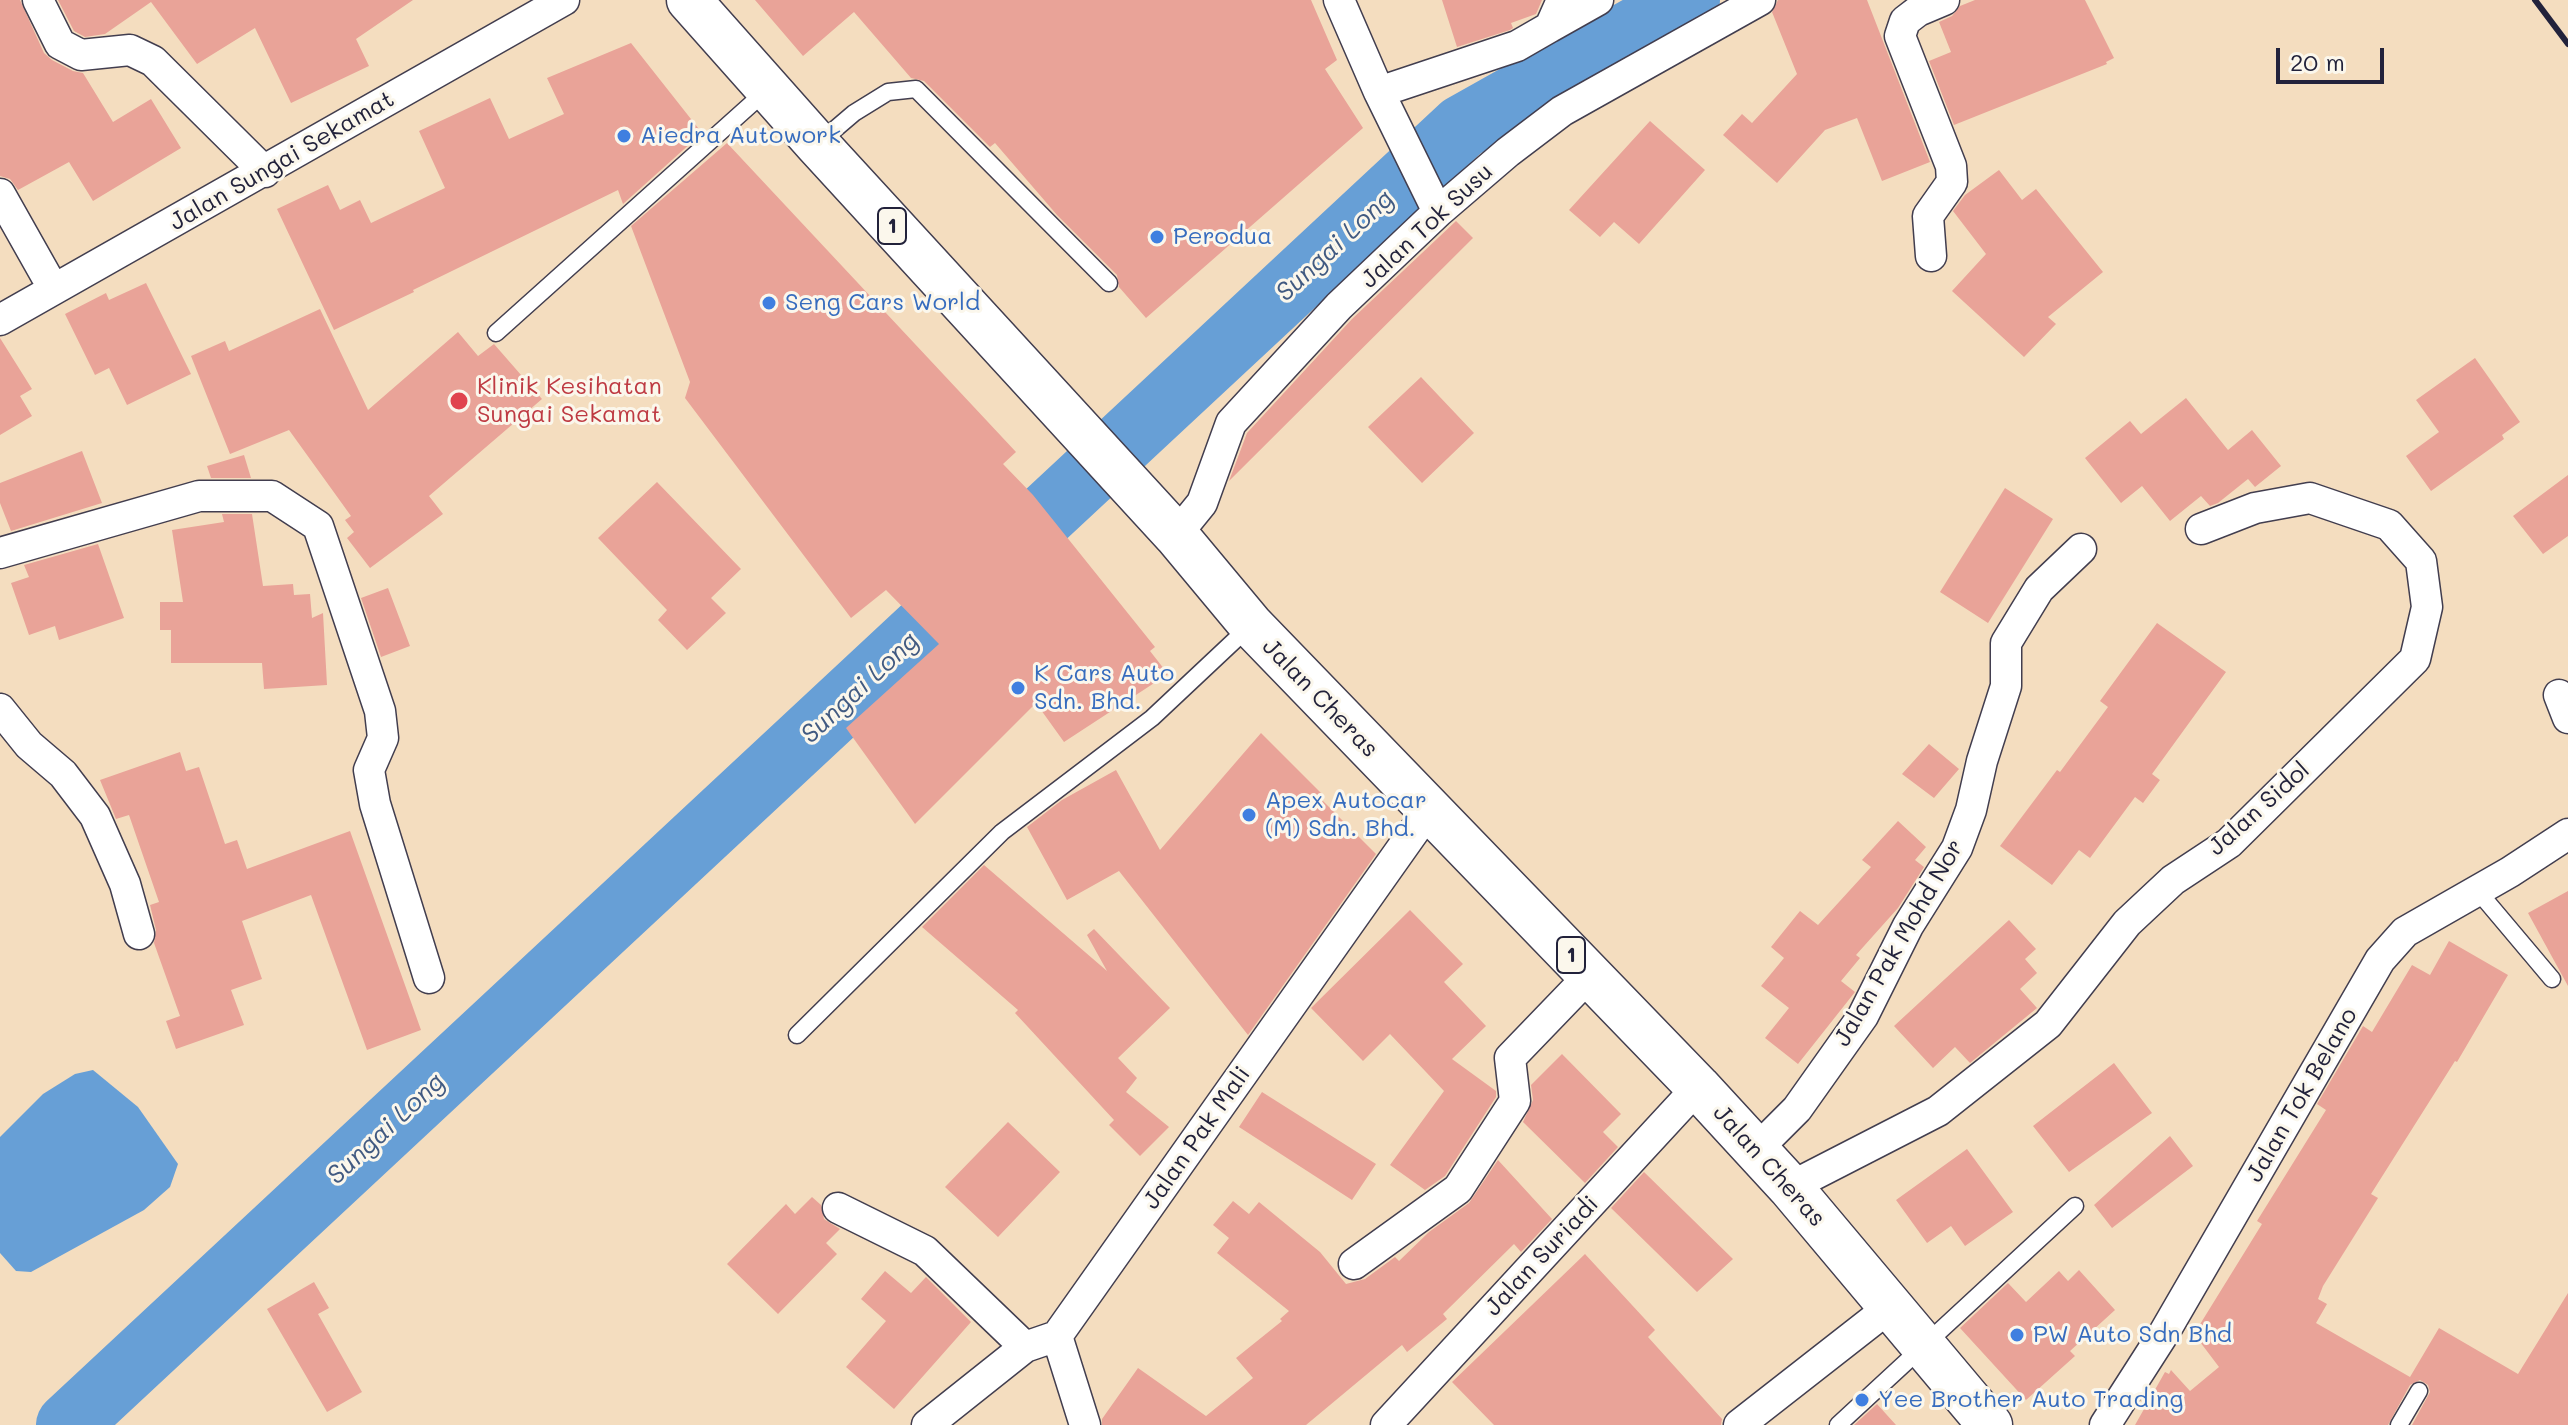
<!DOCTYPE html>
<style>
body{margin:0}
#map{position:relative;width:2568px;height:1425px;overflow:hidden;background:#f4ddbf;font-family:Mali,sans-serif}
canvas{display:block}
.scale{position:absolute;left:2276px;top:48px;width:108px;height:36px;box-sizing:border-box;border:4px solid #22223b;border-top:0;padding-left:10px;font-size:24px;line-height:28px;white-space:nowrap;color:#22223b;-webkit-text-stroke:6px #fbf7ec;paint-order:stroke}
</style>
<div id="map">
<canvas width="2568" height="1425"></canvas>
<div class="scale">20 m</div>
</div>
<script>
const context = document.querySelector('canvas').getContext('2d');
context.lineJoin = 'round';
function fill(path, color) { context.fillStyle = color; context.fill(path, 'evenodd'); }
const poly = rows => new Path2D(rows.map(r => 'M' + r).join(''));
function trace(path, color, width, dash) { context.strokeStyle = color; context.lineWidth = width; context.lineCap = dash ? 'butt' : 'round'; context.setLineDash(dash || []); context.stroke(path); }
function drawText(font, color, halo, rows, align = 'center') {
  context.font = font + ' Mali,sans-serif'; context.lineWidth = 6; context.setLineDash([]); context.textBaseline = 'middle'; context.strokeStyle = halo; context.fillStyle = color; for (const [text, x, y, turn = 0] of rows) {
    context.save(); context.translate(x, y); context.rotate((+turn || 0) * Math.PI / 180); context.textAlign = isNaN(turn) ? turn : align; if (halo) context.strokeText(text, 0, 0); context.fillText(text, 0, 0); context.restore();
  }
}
const water = poly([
 [93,1070,138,1107,178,1164,170,1187,144,1210,31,1272,16,1271,0,1253,0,1137,43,1094,75,1074]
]);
const river = poly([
 [68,1425,1462,127,1688,0]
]);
const building = poly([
 [0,0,20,0,44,53,52,60,73,71,83,73,113,122,151,99,181,148,93,201,69,162,18,190,10,179,0,176],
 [58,0,413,0,356,39,369,66,291,103,255,28,197,64,151,2,105,34,85,37,74,31],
 [755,0,1311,0,1337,60,1325,69,1363,128,1146,318,1119,287,1117,275,1057,215,995,143,990,147,924,81,911,78,854,12,803,56],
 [1442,0,1542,0,1536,14,1511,23,1513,28,1510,30,1457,47],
 [1778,0,1867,0,1930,162,1882,181,1857,118,1825,130,1777,183,1723,135,1742,114,1752,123,1797,74,1772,12],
 [1975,0,2085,0,2114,58,2106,62,2107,64,1954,125,1929,61,1951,52,1939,22,1952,16,1960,6],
 [631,43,702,133,623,204,618,190,413,290,414,292,334,330,277,209,328,185,340,210,360,200,371,223,445,188,419,131,490,98,509,139,564,114,547,78],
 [1650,121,1705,170,1639,244,1614,222,1600,237,1569,210],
 [727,143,1016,452,1003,464,1033,495,1155,647,1150,651,1168,674,1064,742,1036,703,915,824,846,728,939,644,886,590,851,618,685,398,690,382,631,226],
 [1999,170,2022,200,2036,189,2103,272,2048,317,2056,324,2024,357,1952,291,1986,254,1953,211,1965,195],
 [1456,221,1473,238,1229,481,1247,433,1352,319],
 [146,283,191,374,127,405,109,368,95,375,65,314,106,293,109,300],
 [320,309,368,410,458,332,478,356,494,344,542,399,429,496,443,514,370,568,347,538,354,532,345,520,351,516,289,430,230,454,191,356,225,341,229,351],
 [0,338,32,389,20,396,32,416,0,435],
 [2475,358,2520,422,2502,435,2504,439,2431,491,2406,456,2439,432,2416,400],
 [1421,377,1474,433,1422,483,1368,427],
 [2186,398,2228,450,2252,430,2281,466,2255,487,2248,479,2218,503,2210,506,2201,496,2170,521,2142,486,2121,503,2085,458,2130,421,2141,434],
 [82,451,102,503,11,531,0,503,0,483],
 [244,455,251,478,211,478,207,466],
 [2568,475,2568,536,2543,554,2513,516],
 [657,482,741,569,711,598,726,613,687,650,658,620,667,610,598,538],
 [2005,488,2053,519,1988,623,1940,592],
 [222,514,252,514,263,586,293,584,294,595,310,594,312,618,323,613,327,685,264,689,262,663,171,663,171,630,160,630,160,602,183,602,172,530,224,522],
 [98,544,124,618,59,640,55,626,29,635,11,583,29,577,24,565],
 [388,588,410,646,381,657,361,598],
 [2157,623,2226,672,2152,774,2160,780,2143,803,2135,797,2090,858,2079,850,2052,885,2000,846,2057,770,2060,772,2108,707,2100,701],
 [1261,733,1322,794,1320,798,1376,854,1248,1035,1119,871,1067,900,1027,827,1062,800,1116,770,1160,850],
 [1929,744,1959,769,1934,798,1902,774],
 [180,752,186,771,199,767,225,844,237,840,247,869,350,831,421,1030,367,1050,311,895,242,921,262,979,231,990,244,1025,176,1049,166,1021,180,1016,154,943,156,930,150,905,159,902,129,815,116,819,100,780],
 [1898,821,1926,847,1915,860,1924,867,1898,908,1856,955,1860,958,1841,981,1855,992,1798,1064,1765,1038,1789,1008,1761,986,1784,958,1771,947,1800,911,1818,925,1871,867,1862,860],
 [984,865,1107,971,1087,935,1094,929,1170,1008,1118,1058,1137,1078,1126,1092,1169,1127,1140,1156,1109,1125,1114,1120,1015,1013,1018,1010,922,927],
 [2568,891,2568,986,2528,913],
 [1410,910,1463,964,1444,982,1486,1026,1452,1059,1496,1091,1496,1097,1445,1176,1425,1190,1390,1165,1444,1091,1390,1034,1363,1061,1311,1008],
 [2009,920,2036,949,2025,959,2037,973,2020,989,2037,1008,1970,1063,1955,1047,1933,1068,1894,1026],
 [2449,941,2508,975,2457,1062,2455,1061,2371,1194,2378,1198,2323,1286,2318,1299,2327,1304,2316,1323,2410,1377,2439,1328,2518,1374,2568,1293,2568,1425,2412,1425,2430,1392,2428,1385,2420,1380,2410,1385,2388,1425,2135,1425,2165,1372,2169,1374,2171,1370,2190,1391,2219,1367,2194,1334,2262,1224,2257,1221,2326,1110,2317,1104,2363,1026,2372,1032,2412,965,2430,975],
 [1562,1054,1621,1114,1603,1132,1618,1147,1585,1183,1523,1122,1533,1100,1531,1085],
 [2114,1063,2152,1113,2069,1172,2033,1126],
 [1262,1092,1376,1164,1352,1200,1239,1127],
 [1008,1122,1060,1172,998,1237,945,1187],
 [2170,1136,2193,1166,2112,1228,2094,1205],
 [1967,1149,2013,1212,1965,1246,1951,1226,1927,1243,1896,1200],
 [1498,1160,1552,1219,1521,1252,1514,1244,1443,1314,1447,1319,1407,1352,1402,1345,1306,1425,1102,1425,1102,1419,1138,1368,1206,1416,1253,1378,1236,1358,1282,1321,1280,1319,1289,1311,1217,1253,1229,1238,1213,1225,1233,1201,1249,1214,1259,1202,1320,1252,1346,1284,1365,1279,1395,1257,1399,1261,1429,1232,1469,1203],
 [1644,1172,1733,1259,1697,1292,1611,1208],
 [812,1197,821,1205,824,1219,840,1229,826,1243,837,1254,778,1314,727,1264,786,1204,795,1214],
 [1585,1254,1655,1330,1648,1337,1722,1419,1721,1425,1494,1425,1452,1382],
 [2079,1270,2115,1310,2070,1351,2075,1356,2026,1400,1960,1328,2008,1283,2026,1302,2059,1271,2068,1281],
 [885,1271,911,1293,926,1277,971,1322,894,1409,846,1367,886,1321,861,1299],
 [314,1282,329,1308,318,1314,362,1392,327,1412,267,1309],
 [1877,1404,1896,1425,1854,1425]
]);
const lane = poly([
 [820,142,854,113,888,92,916,89,1109,283],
 [496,333,767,90],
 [2477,890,2552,979],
 [797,1035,1002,832,1152,718,1250,626],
 [1838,1425,2075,1206],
 [2399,1425,2419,1391]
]);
const street = poly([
 [38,0,60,44,81,55,130,50,153,61,265,172],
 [1339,0,1379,92,1438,212],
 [1550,27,1598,0],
 [1379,92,1517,46,1550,27,1562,0],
 [0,194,53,288],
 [1931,256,1928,216,1952,182,1951,166,1900,36,1905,21,1918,11,1944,0],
 [0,320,564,0],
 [1176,535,1202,503,1231,423,1339,306,1438,212,1508,152,1562,111,1760,0],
 [0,553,199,496,272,496,318,526,380,711,383,738,369,770,375,804,429,978],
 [2559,695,2568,718],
 [0,709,29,745,63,774,95,816,125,884,139,934],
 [1756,1150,1797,1109,1863,1016,1908,926,1957,848,1971,810,1982,761,2006,686,2006,643,2039,589,2081,549],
 [1790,1187,1938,1111,2048,1024,2127,923,2173,880,2229,843,2415,659,2427,607,2421,561,2389,525,2310,498,2255,508,2201,529],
 [838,1208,925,1251,1025,1347],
 [1354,1264,1458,1189,1515,1101,1510,1058,1590,975],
 [1057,1336,1085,1425],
 [927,1425,1025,1347,1057,1336,1429,810],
 [1386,1425,1698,1087],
 [1739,1425,1890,1307],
 [2105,1425,2164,1333,2380,960,2405,932,2510,872,2568,834]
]);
const primary = poly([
 [689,0,817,144,1176,535,1251,625,1698,1087,1790,1187,1990,1425]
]);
const rail = poly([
 [2535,0,2568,44]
]);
const markers = [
 [624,136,8,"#3f7fe0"],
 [1157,237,8,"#3f7fe0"],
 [769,303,8,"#3f7fe0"],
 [459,401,10,"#e0444e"],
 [1018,688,8,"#3f7fe0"],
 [1249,815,8,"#3f7fe0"],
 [2017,1335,8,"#3f7fe0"],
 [1862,1400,8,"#3f7fe0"]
];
const shields = [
 [892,226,28],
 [1571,955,28]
];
const shieldNames = [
 ["1",892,226],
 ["1",1571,955]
];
const shopNames = [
 ["Aiedra Autowork",640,136],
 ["Perodua",1173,237],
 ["Seng Cars World",785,303],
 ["K Cars Auto",1034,674],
 ["Sdn. Bhd.",1034,702],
 ["Apex Autocar",1265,801],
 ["(M) Sdn. Bhd.",1265,829],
 ["PW Auto Sdn Bhd",2033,1335],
 ["Yee Brother Auto Trading",1878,1400]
];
const streetNames = [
 ["Jalan Sungai Sekamat",282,161,-30],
 ["Jalan Tok Susu",1427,226,-43],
 ["Jalan Cheras",1320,698,46],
 ["Jalan Sidol",2259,809,-42],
 ["Jalan Pak Mohd Nor",1899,943,-60],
 ["Jalan Tok Belano",2302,1095,-60],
 ["Jalan Pak Mali",1197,1138,-55],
 ["Jalan Cheras",1769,1166,48],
 ["Jalan Suriadi",1542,1256,-47]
];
const healthNames = [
 ["Klinik Kesihatan",477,387],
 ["Sungai Sekamat",477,415]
];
const waterNames = [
 ["Sungai Long",1335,246,-43],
 ["Sungai Long",860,688,-43],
 ["Sungai Long",386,1129,-43]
];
fill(water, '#679fd6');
trace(river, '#679fd6', 64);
fill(building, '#e9a398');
trace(lane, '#423e4f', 19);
trace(street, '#423e4f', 33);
trace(primary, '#423e4f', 47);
trace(lane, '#fff', 16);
trace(street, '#fff', 30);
trace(primary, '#fff', 44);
trace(rail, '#22223b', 6);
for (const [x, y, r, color] of markers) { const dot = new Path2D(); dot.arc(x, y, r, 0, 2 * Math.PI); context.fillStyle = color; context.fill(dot); trace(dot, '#fbf7ec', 3); }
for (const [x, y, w] of shields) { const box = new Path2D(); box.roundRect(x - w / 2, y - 18, w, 36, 6); context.fillStyle = '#fbf7ec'; context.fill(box); trace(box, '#22223b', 2); }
drawText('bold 22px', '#22223b', null, shieldNames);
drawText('24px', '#366cbe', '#fbf7ec', shopNames, 'left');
drawText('24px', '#22223b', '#fbf7ec', streetNames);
drawText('24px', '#be3a42', '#fbf7ec', healthNames, 'left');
drawText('italic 26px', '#415a81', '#fbf7ec', waterNames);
</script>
